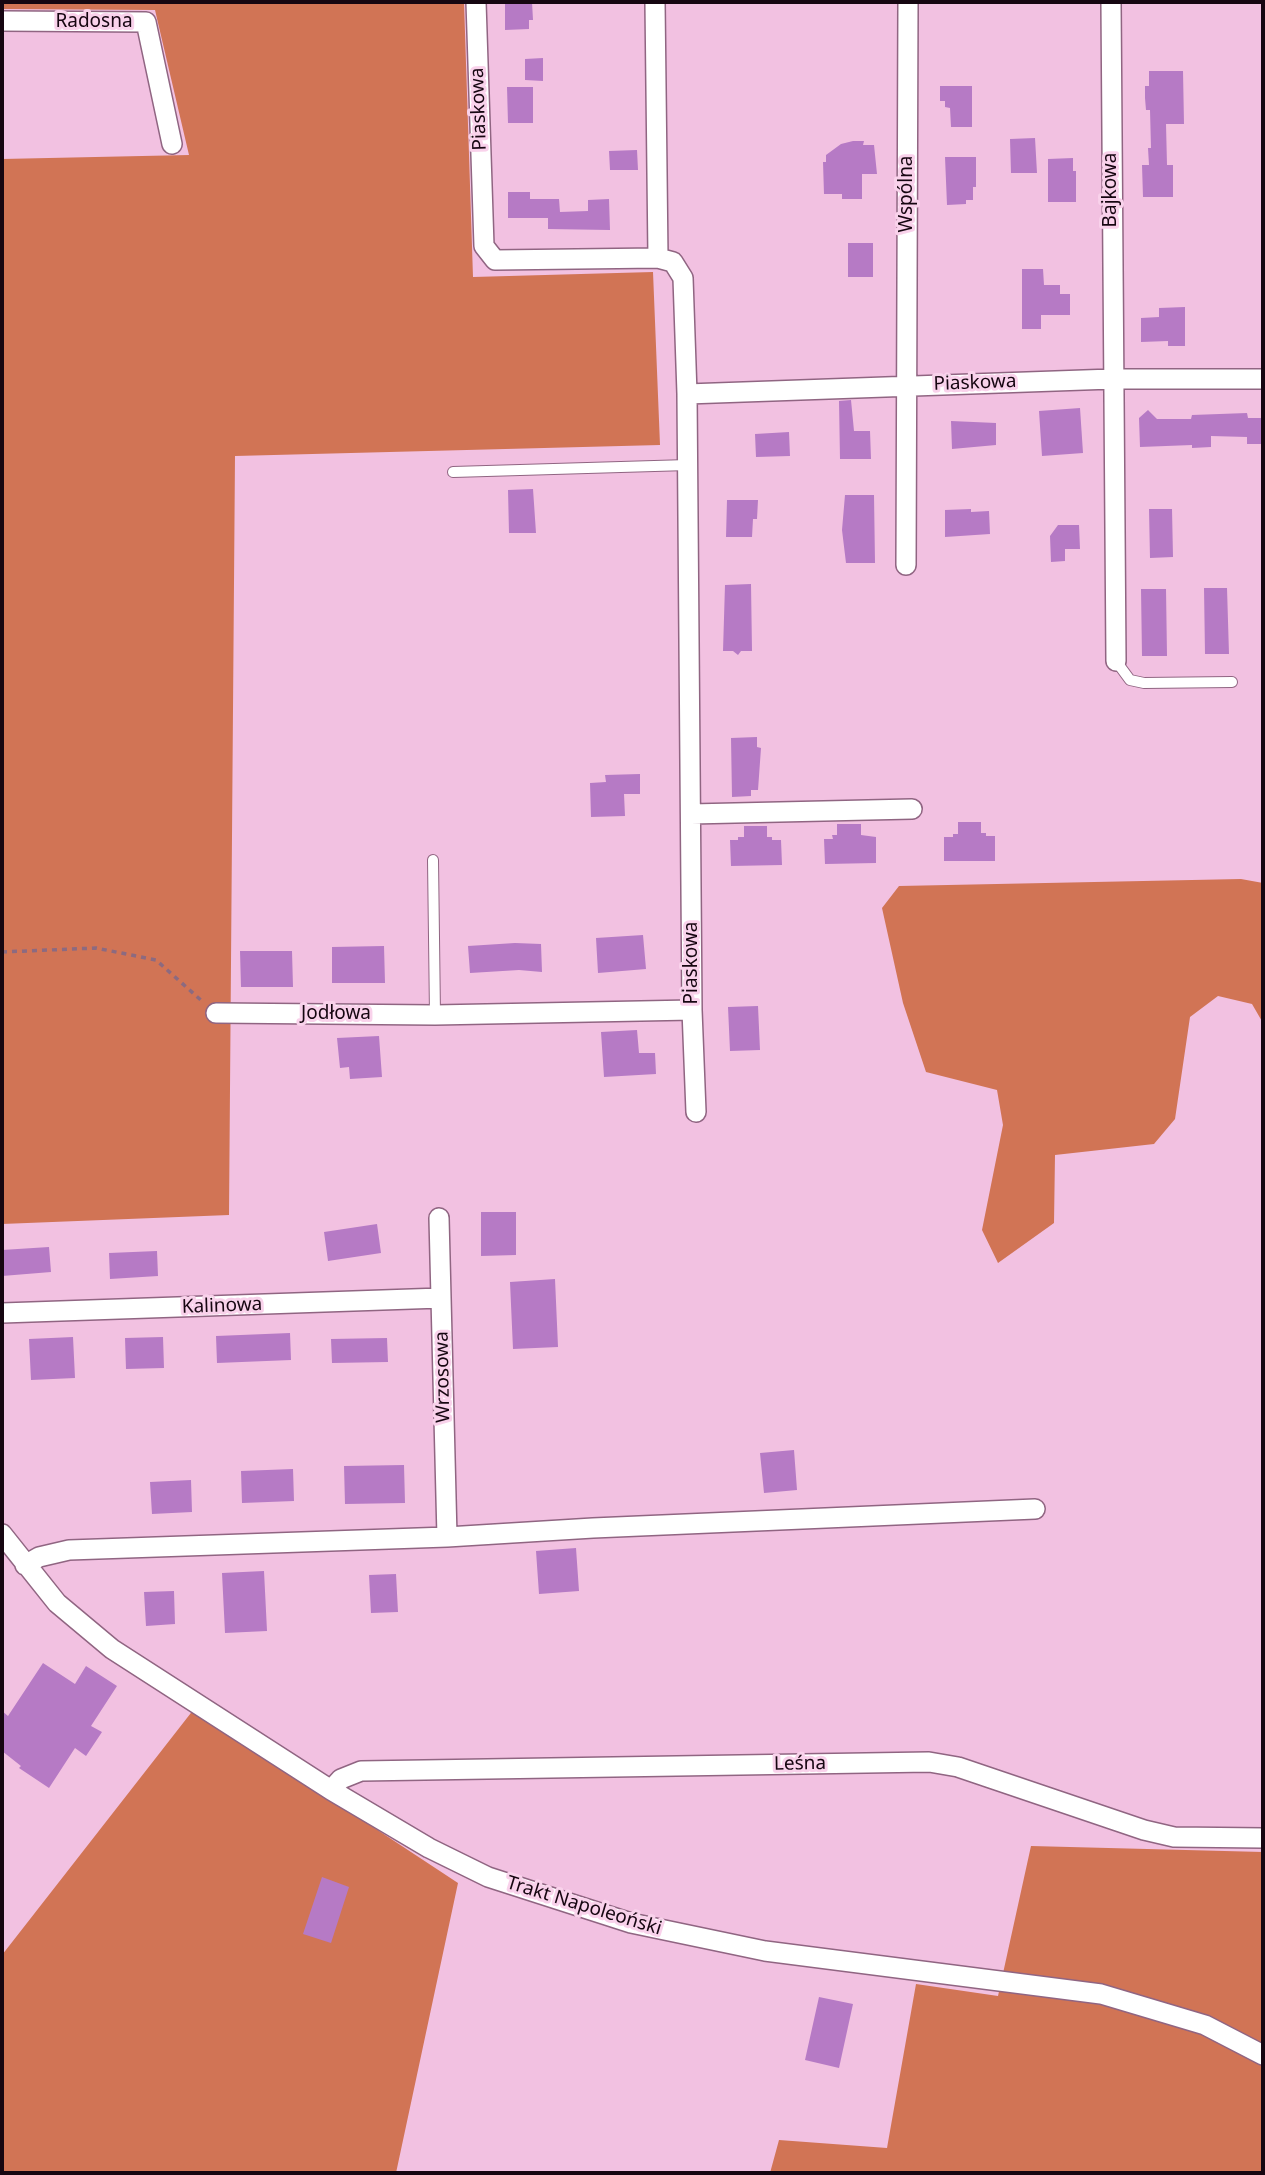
<!DOCTYPE html>
<meta charset="utf-8">
<style>
body{margin:0}
#map{position:relative;width:1265px;height:2175px;overflow:hidden;background:#f2c1e1;font-family:"Noto Sans",sans-serif}
canvas{display:block}
.frame{position:absolute;inset:0;border:4px solid #160611;pointer-events:none}
</style>
<div id="map">
<canvas width="1265" height="2175"></canvas>
<div class="frame"></div>
</div>
<script>
const context = document.querySelector('canvas').getContext('2d');
context.lineJoin = 'round';
function fill(path, color) { context.fillStyle = color; context.fill(path, 'evenodd'); }
const poly = rows => new Path2D(rows.map(r => 'M' + r).join(''));
function trace(path, color, width, dash) { context.strokeStyle = color; context.lineWidth = width; context.lineCap = dash ? 'butt' : 'round'; context.setLineDash(dash || []); context.stroke(path); }
function drawText(font, color, halo, rows, align = 'center') {
  context.font = font + ' "Noto Sans",sans-serif'; context.lineWidth = 6; context.setLineDash([]); context.textBaseline = 'middle'; context.strokeStyle = halo; context.fillStyle = color; for (const [text, x, y, turn = 0] of rows) {
    context.save(); context.translate(x, y); context.rotate((+turn || 0) * Math.PI / 180); context.textAlign = isNaN(turn) ? turn : align; if (halo) context.strokeText(text, 0, 0); context.fillText(text, 0, 0); context.restore();
  }
}
const forest = poly([
 [2,2,464,2,473,277,653,272,660,445,235,456,229,1215,2,1224,2,159,189,155,155,10,2,9],
 [1241,879,1263,883,1263,1023,1252,1004,1218,996,1190,1017,1175,1119,1154,1144,1055,1155,1054,1223,998,1263,982,1230,1003,1125,997,1090,926,1072,903,1003,882,908,899,886],
 [194,1709,458,1883,396,2173,2,2173,2,1955],
 [1031,1846,1263,1852,1263,2173,770,2173,779,2140,887,2148,916,1984,998,1996]
]);
const building = poly([
 [505,2,532,2,533,20,529,20,529,29,505,30],
 [543,58,543,81,525,80,525,59],
 [1149,71,1183,71,1184,124,1166,124,1167,165,1173,165,1173,197,1143,197,1142,165,1149,165,1148,148,1151,148,1150,110,1146,110,1145,98,1145,86,1149,86],
 [940,86,972,86,972,127,951,127,950,108,945,107,945,101,940,101],
 [507,87,533,87,533,123,508,123],
 [1035,138,1037,173,1011,173,1010,139],
 [853,141,864,141,863,145,874,145,877,174,862,174,862,199,842,199,842,194,824,194,823,162,826,162,826,155,841,144],
 [637,150,638,170,610,170,609,151],
 [945,157,976,157,976,187,973,187,973,200,966,200,966,204,947,205],
 [1073,158,1073,171,1076,171,1076,202,1048,202,1048,159],
 [508,192,530,192,530,199,559,199,560,212,588,211,588,200,609,199,610,230,548,229,548,218,508,218],
 [848,243,873,243,873,277,848,277],
 [1022,269,1043,269,1044,285,1060,285,1060,294,1070,294,1070,315,1041,315,1041,329,1022,329],
 [1185,307,1185,346,1168,346,1168,341,1141,342,1141,318,1159,317,1159,308],
 [851,400,854,431,870,431,871,459,840,459,839,401],
 [1080,408,1083,453,1042,456,1039,411],
 [1148,410,1157,419,1191,419,1192,415,1247,413,1248,418,1263,418,1263,444,1247,444,1247,437,1211,436,1211,447,1192,448,1192,445,1140,447,1139,418],
 [951,421,996,423,996,445,952,449],
 [789,432,790,456,756,457,755,434],
 [533,489,536,533,509,533,508,490],
 [845,495,874,495,875,563,846,563,842,530],
 [727,500,758,500,757,519,753,519,752,537,726,537],
 [971,509,971,512,989,511,990,534,945,537,945,510],
 [1149,509,1172,509,1173,557,1150,558],
 [1058,525,1079,525,1080,549,1065,549,1065,561,1051,562,1050,536],
 [751,584,752,651,741,651,738,655,733,651,723,651,725,585],
 [1204,588,1227,588,1229,654,1205,654],
 [1141,589,1166,589,1167,656,1142,656],
 [757,737,757,747,761,748,758,790,751,790,751,796,732,797,731,738],
 [640,774,640,794,624,794,625,816,591,817,590,783,606,782,605,775],
 [958,822,981,822,981,833,986,833,986,836,995,836,995,861,944,861,944,837,953,837,953,834,958,834],
 [837,824,861,824,861,835,876,837,876,863,825,864,824,839,833,839,832,835,837,835],
 [744,826,767,826,767,837,772,837,772,840,781,840,782,865,731,866,730,840,738,840,738,837,744,837],
 [643,935,646,969,598,973,596,938],
 [515,943,541,944,542,972,519,970,470,973,468,946],
 [384,946,385,983,332,983,332,947],
 [240,951,292,951,293,987,241,987],
 [758,1006,760,1050,730,1051,728,1007],
 [637,1030,639,1053,655,1053,656,1074,604,1077,601,1032],
 [379,1036,382,1077,350,1079,349,1067,340,1068,337,1038],
 [481,1212,516,1212,516,1255,481,1256],
 [377,1224,381,1253,328,1261,324,1232],
 [49,1247,51,1272,2,1276,2,1250],
 [157,1251,158,1276,110,1279,109,1253],
 [555,1279,558,1347,513,1349,510,1282],
 [290,1333,291,1360,217,1363,216,1336],
 [73,1337,75,1378,31,1380,29,1339],
 [163,1337,164,1368,126,1369,125,1338],
 [387,1338,388,1362,332,1363,331,1339],
 [794,1450,797,1490,764,1493,760,1453],
 [404,1465,405,1503,345,1504,344,1466],
 [293,1469,294,1501,242,1503,241,1471],
 [191,1480,192,1512,152,1514,150,1482],
 [576,1548,579,1591,539,1594,536,1551],
 [264,1571,267,1631,225,1633,222,1573],
 [396,1574,398,1612,371,1613,369,1575],
 [174,1591,175,1624,146,1626,144,1592],
 [43,1663,75,1684,86,1666,117,1686,91,1726,102,1732,86,1756,75,1748,49,1788,19,1768,21,1766,2,1751,2,1711,8,1716],
 [322,1877,349,1887,331,1943,303,1934],
 [819,1997,853,2004,839,2068,805,2060]
]);
const path = poly([
 [2,952,96,948,156,960,203,1002]
]);
const service = poly([
 [453,472,688,465],
 [1116,661,1130,680,1144,683,1232,682],
 [433,860,435,1015]
]);
const minor = poly([
 [476,2,484,246,495,260,658,258,673,262,683,278,687,394],
 [655,2,658,258],
 [1111,2,1116,661],
 [2,21,146,22,172,144],
 [906,565,908,2],
 [691,814,912,809],
 [216,1013,435,1015,692,1010],
 [696,1112,692,1010,687,394,1112,379,1263,379],
 [439,1218,447,1537],
 [2,1313,441,1298],
 [2,1534,57,1603,112,1649,331,1790,429,1848,488,1877,631,1923,765,1951,1101,1994,1205,2025,1263,2055],
 [25,1565,39,1557,69,1550,447,1537,593,1528,1035,1509],
 [331,1790,341,1779,361,1771,929,1762,958,1767,1144,1830,1174,1837,1263,1838]
]);
const streetNames = [
 ["Radosna",94,22],
 ["Piaskowa",479,109,-92],
 ["Bajkowa",1111,190,-90],
 ["Wspólna",907,194,-90],
 ["Piaskowa",975,383,-2],
 ["Piaskowa",692,963,-90],
 ["Jodłowa",336,1014],
 ["Kalinowa",222,1306,-2],
 ["Wrzosowa",443,1377,-91],
 ["Leśna",800,1764,-1],
 ["Trakt Napoleoński",584,1906,17]
];
fill(forest, '#d17455');
fill(building, '#b67ac5');
trace(service, '#906582', 12);
trace(minor, '#906582', 22);
trace(path, '#8c6a80', 3.5, [5, 5]);
trace(service, '#fff', 10);
trace(minor, '#fff', 19);
drawText('19px', '#160611', '#f9d2eb', streetNames);
</script>
